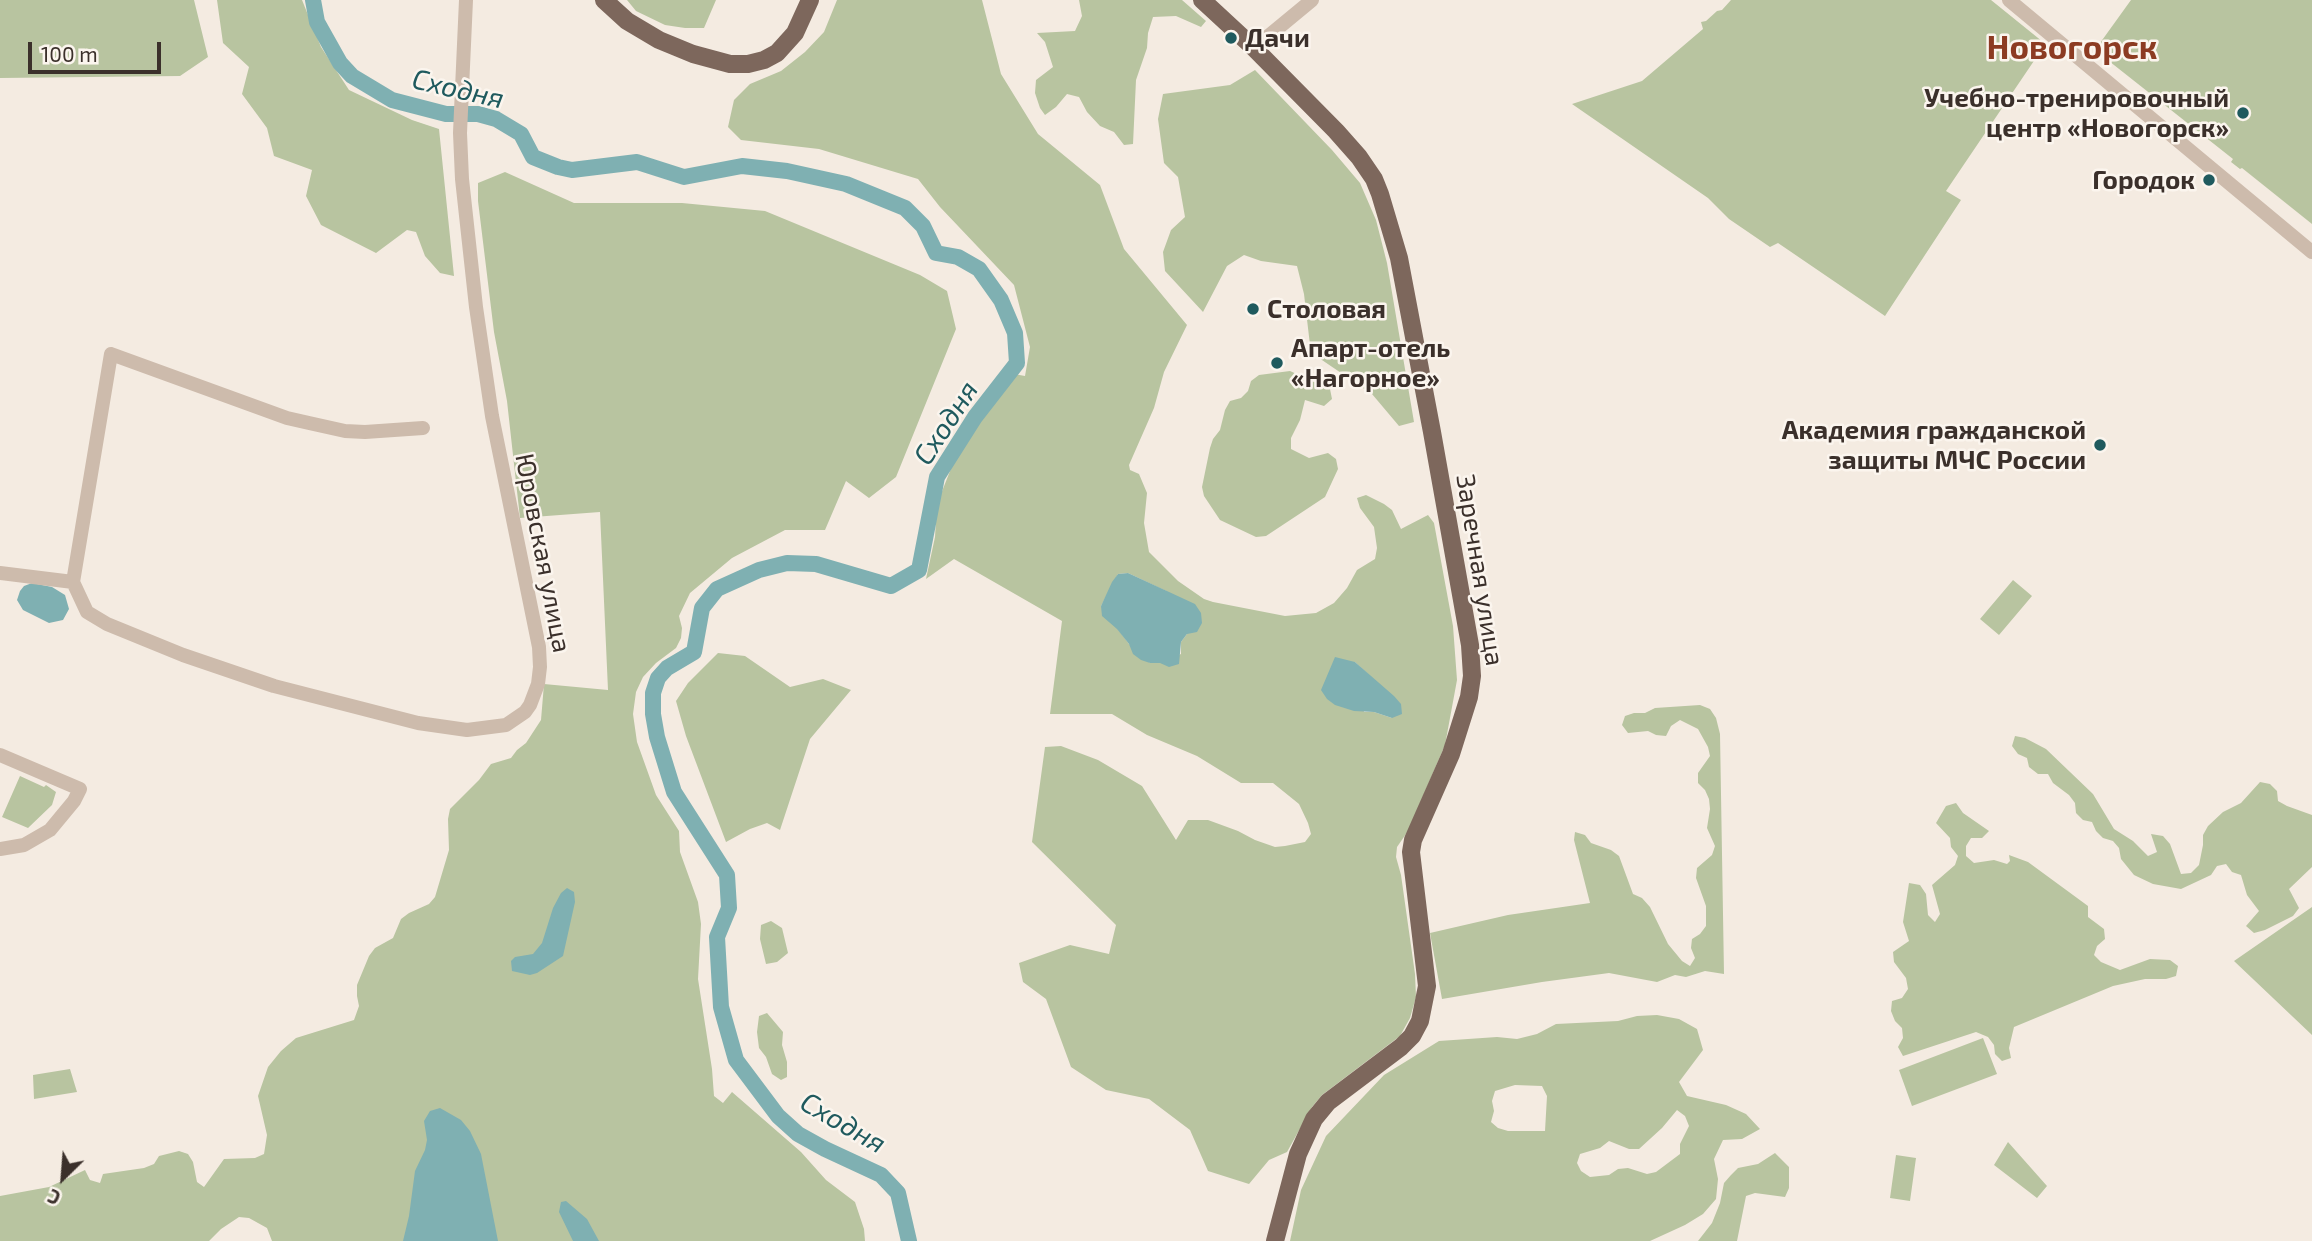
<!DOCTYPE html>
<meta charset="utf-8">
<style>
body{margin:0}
#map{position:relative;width:2312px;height:1241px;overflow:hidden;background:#f4ebe1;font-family:"Exo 2",sans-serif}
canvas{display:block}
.north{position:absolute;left:28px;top:1143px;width:70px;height:70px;-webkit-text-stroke:5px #fbf5ee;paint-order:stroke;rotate:205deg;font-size:19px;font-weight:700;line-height:28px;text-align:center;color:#3b302b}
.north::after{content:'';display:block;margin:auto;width:24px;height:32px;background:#3b302b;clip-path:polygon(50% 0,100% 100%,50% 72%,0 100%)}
.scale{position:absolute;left:28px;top:42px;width:133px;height:32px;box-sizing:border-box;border:4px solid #3b302b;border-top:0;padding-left:9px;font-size:21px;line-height:24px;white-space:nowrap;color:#3b302b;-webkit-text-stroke:5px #fbf5ee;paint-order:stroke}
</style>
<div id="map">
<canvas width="2312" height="1241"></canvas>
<div class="north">С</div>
<div class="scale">100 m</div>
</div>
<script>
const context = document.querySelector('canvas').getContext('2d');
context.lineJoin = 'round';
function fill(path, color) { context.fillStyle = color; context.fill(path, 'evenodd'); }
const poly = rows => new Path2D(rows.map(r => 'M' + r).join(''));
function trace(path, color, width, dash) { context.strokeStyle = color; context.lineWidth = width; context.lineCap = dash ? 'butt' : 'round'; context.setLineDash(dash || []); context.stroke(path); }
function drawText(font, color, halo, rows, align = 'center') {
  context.font = font + ' "Exo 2",sans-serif'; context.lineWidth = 5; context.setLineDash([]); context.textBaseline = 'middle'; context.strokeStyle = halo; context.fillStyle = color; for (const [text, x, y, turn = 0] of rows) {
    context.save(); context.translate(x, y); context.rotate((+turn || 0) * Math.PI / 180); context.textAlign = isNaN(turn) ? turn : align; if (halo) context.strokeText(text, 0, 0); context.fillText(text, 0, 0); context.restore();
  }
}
const green = poly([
 [0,0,194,0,208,57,180,76,0,78],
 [217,0,302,0,321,47,349,90,412,120,439,129,454,276,440,273,425,256,416,232,407,230,376,253,321,225,306,196,312,170,274,156,267,128,242,94,249,67,223,43],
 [627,0,716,0,704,28,685,28,665,25,636,11],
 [837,0,982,0,1001,74,1038,134,1100,185,1124,249,1187,325,1164,372,1154,408,1129,465,1130,470,1139,474,1147,493,1144,523,1149,552,1178,581,1204,599,1213,602,1285,616,1316,613,1334,603,1347,588,1357,570,1375,559,1377,548,1374,527,1360,508,1357,498,1366,495,1384,504,1392,510,1401,529,1428,515,1434,523,1453,626,1457,680,1445,745,1408,831,1397,847,1396,857,1401,875,1415,974,1416,997,1410,1018,1400,1036,1322,1095,1312,1107,1287,1152,1269,1160,1249,1184,1208,1171,1190,1130,1149,1099,1106,1090,1071,1067,1046,999,1023,982,1019,963,1070,945,1109,954,1116,925,1032,842,1045,747,1061,746,1098,760,1142,786,1176,840,1188,820,1208,820,1238,831,1255,840,1275,847,1285,846,1305,842,1311,834,1308,823,1299,804,1273,783,1241,783,1197,756,1147,735,1112,714,1050,714,1062,621,954,559,926,579,935,537,937,504,952,466,977,424,1014,374,1025,376,1030,347,1014,285,940,207,918,179,819,149,741,140,728,127,734,100,750,84,781,71,805,52,824,32],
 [1128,573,1166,591,1187,634,1181,642,1181,654,1160,663,1150,663,1129,644,1101,606,1118,574],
 [1355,662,1370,676,1392,718,1374,712,1364,712],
 [1079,0,1182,0,1206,21,1201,27,1176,16,1153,17,1148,33,1147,48,1136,80,1133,144,1124,145,1114,132,1100,126,1087,112,1079,97,1067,94,1056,107,1045,115,1040,108,1035,93,1036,80,1053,67,1045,42,1037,33,1075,31,1082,16],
 [1731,0,1991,0,2043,42,2044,46,1946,191,1961,200,1885,316,1778,243,1770,247,1729,219,1708,198,1572,104,1642,81,1703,29,1701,22,1706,21,1717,11,1722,10],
 [2131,0,2312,0,2312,224,2242,168,2240,169,2231,162,2233,159,2095,50],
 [1255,70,1332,150,1360,183,1376,220,1387,263,1414,422,1399,426,1372,394,1319,358,1310,345,1304,294,1297,266,1261,261,1244,255,1227,266,1203,312,1165,271,1163,252,1171,230,1185,217,1178,177,1164,163,1158,119,1163,94,1230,85],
 [505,172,574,203,682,203,765,211,920,275,947,291,956,329,896,477,869,498,846,481,825,530,785,530,732,558,690,593,679,616,682,628,681,638,676,648,656,663,643,677,636,692,633,714,637,742,656,795,679,831,680,852,698,902,701,924,698,979,712,1069,714,1096,723,1103,732,1092,801,1152,826,1180,855,1202,864,1229,865,1241,272,1241,267,1228,249,1218,239,1217,221,1229,209,1241,0,1241,0,1196,49,1187,85,1170,90,1180,100,1183,103,1174,144,1168,154,1164,159,1156,179,1151,188,1154,193,1162,197,1182,204,1187,224,1159,255,1158,264,1154,267,1135,258,1096,268,1067,281,1051,296,1038,354,1020,359,1006,357,996,357,985,369,956,375,948,393,938,401,919,409,913,429,904,435,897,449,850,448,819,450,809,479,780,491,764,511,758,517,750,526,743,541,720,544,684,608,690,600,512,520,518,507,401,494,332,478,201,478,183],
 [1290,371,1330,389,1332,399,1324,406,1305,400,1300,420,1291,438,1291,449,1309,458,1328,453,1336,459,1338,469,1325,497,1266,536,1256,537,1220,520,1204,496,1202,487,1210,448,1213,439,1220,430,1225,410,1230,401,1241,398,1248,391,1251,381,1259,375],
 [2013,580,2032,596,1999,635,1980,619],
 [718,653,745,656,790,687,823,679,851,690,810,739,780,830,767,823,750,829,726,842,686,736,676,701,688,683],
 [1700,705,1710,709,1716,718,1720,734,1724,974,1705,971,1686,977,1675,975,1657,982,1609,973,1542,982,1442,999,1430,933,1508,915,1590,903,1574,840,1575,832,1585,835,1591,843,1611,850,1619,856,1633,894,1642,898,1650,907,1668,944,1682,961,1690,966,1695,958,1691,948,1692,939,1700,934,1706,926,1706,906,1696,878,1697,868,1712,855,1715,846,1707,828,1710,809,1709,799,1705,790,1698,783,1698,773,1710,756,1708,747,1698,729,1680,720,1671,726,1666,736,1656,735,1648,731,1628,733,1622,725,1625,716,1634,713,1645,713,1655,708],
 [2015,736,2025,738,2046,749,2093,794,2114,829,2133,841,2148,856,2157,852,2151,834,2163,836,2170,844,2181,874,2191,873,2199,865,2203,845,2203,835,2208,826,2223,812,2241,803,2260,782,2270,784,2277,791,2278,801,2287,806,2312,815,2312,867,2289,889,2299,908,2293,916,2265,930,2254,933,2246,926,2259,911,2247,895,2241,875,2232,872,2226,864,2217,866,2211,875,2181,889,2153,884,2134,875,2121,859,2119,848,2113,841,2103,838,2096,831,2092,822,2083,820,2076,813,2075,803,2069,795,2053,783,2048,774,2038,774,2029,767,2027,758,2018,754,2012,746],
 [20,776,44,787,46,785,56,792,52,805,28,828,2,817],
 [1956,803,1963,813,1989,831,1982,838,1971,838,1966,846,1966,856,1974,863,1994,860,2007,864,2010,861,2009,855,2028,862,2088,906,2088,917,2104,929,2105,939,2097,946,2094,955,2101,962,2120,970,2150,959,2170,960,2178,966,2176,976,2166,979,2145,979,2113,986,2014,1027,2009,1048,2011,1058,2002,1061,1995,1054,1994,1045,1988,1037,1976,1032,1903,1056,1898,1047,1903,1038,1902,1028,1895,1021,1891,1011,1892,1001,1902,998,1908,989,1906,978,1894,962,1893,952,1909,941,1903,922,1909,883,1920,885,1926,894,1928,915,1935,922,1940,914,1932,885,1955,865,1958,856,1951,847,1950,838,1936,823,1946,806],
 [2312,907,2312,1035,2234,961],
 [771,921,782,928,788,953,777,962,766,964,760,939,761,925],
 [767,1013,783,1032,782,1045,787,1062,787,1077,781,1080,772,1074,766,1057,759,1048,757,1032,759,1016],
 [1657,1015,1679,1019,1697,1029,1703,1050,1679,1082,1687,1096,1726,1105,1746,1114,1760,1129,1742,1139,1723,1140,1714,1159,1718,1179,1716,1199,1703,1214,1685,1225,1650,1241,1290,1241,1301,1190,1326,1136,1384,1075,1439,1041,1497,1037,1517,1039,1537,1034,1556,1024,1618,1021,1637,1016],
 [1515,1085,1542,1086,1547,1096,1545,1131,1508,1131,1498,1128,1491,1122,1494,1111,1492,1101,1495,1091],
 [1677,1110,1685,1116,1689,1126,1680,1144,1680,1154,1656,1172,1647,1174,1628,1168,1618,1169,1609,1175,1590,1177,1581,1171,1577,1163,1580,1154,1600,1148,1609,1141,1629,1149,1639,1149,1662,1128],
 [1983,1038,1997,1074,1912,1106,1899,1070],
 [70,1069,77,1092,34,1099,33,1075],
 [2008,1142,2047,1186,2037,1198,1994,1165],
 [1775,1153,1789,1167,1789,1188,1785,1197,1755,1193,1746,1196,1737,1241,1698,1241,1712,1223,1720,1203,1724,1183,1731,1175,1738,1168,1758,1164],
 [1896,1155,1916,1158,1910,1201,1890,1198]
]);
const water = poly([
 [1128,573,1195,604,1201,613,1202,623,1197,632,1187,634,1181,642,1179,664,1169,667,1160,663,1150,663,1141,660,1133,654,1129,644,1117,629,1102,616,1101,606,1112,582,1118,574],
 [32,583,52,587,65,595,69,609,63,620,49,623,23,610,17,600,20,591,24,586],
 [1335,657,1355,662,1394,696,1401,704,1402,714,1392,718,1374,712,1354,711,1335,705,1327,699,1321,690],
 [567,888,574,892,575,902,563,956,537,973,530,975,512,971,511,961,515,957,533,954,542,943,553,908,561,893],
 [440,1108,461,1120,470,1131,481,1154,498,1241,403,1241,409,1216,415,1171,425,1150,427,1140,424,1121,430,1111],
 [566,1201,587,1219,599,1241,573,1241,559,1212,561,1202]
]);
const river = poly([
 [313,0,317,22,340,63,352,76,392,100,446,114,478,114,496,119,521,134,533,157,558,167,572,170,637,162,684,177,742,166,787,171,846,184,905,208,923,226,936,253,958,257,979,269,1001,300,1015,333,1017,363,975,417,937,477,919,570,891,586,816,564,787,563,759,570,717,589,702,608,694,652,667,668,658,678,653,693,653,714,657,737,674,792,727,875,729,908,717,937,721,1007,736,1060,778,1116,798,1134,825,1149,881,1175,898,1193,909,1241]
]);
const minor = poly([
 [2009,0,2312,252],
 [1254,48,1312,0],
 [0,573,73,582],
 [73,582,87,612,107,624,183,655,274,686,418,723,467,730,506,725,525,712,530,705,538,684,540,667,539,647,492,416,476,307,462,179,460,133,466,0],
 [73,582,111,354,287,418,309,423,345,431,365,432,423,428],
 [0,755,80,789,74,801,50,830,24,845,0,849]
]);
const major = poly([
 [604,0,627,21,659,40,693,54,730,64,748,64,764,60,777,53,795,33,810,0],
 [1202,0,1254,48,1336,131,1359,157,1374,179,1380,194,1399,258,1432,432,1470,645,1472,676,1469,697,1451,754,1413,840,1411,852,1427,986,1420,1021,1412,1036,1401,1047,1328,1102,1314,1119,1298,1154,1275,1241]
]);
const markers = [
 [1231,38,7,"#1f5a5e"],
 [2243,113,7,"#1f5a5e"],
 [2209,180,7,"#1f5a5e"],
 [1253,309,7,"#1f5a5e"],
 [1277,363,7,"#1f5a5e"],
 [2100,445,7,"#1f5a5e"]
];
const poiNames = [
 ["Дачи",1245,38],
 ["Учебно-тренировочный",2229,98,"right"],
 ["центр «Новогорск»",2229,128,"right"],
 ["Городок",2195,180,"right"],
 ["Столовая",1267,309],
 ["Апарт-отель",1291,348],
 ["«Нагорное»",1291,378],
 ["Академия гражданской",2086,430,"right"],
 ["защиты МЧС России",2086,460,"right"]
];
const streetNames = [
 ["Юровская улица",543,553,79],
 ["Заречная улица",1480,570,81]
];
const waterNames = [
 ["Сходня",458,89,13],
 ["Сходня",946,423,-57],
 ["Сходня",843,1123,30]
];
const districtNames = [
 ["Новогорск",2072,48]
];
fill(green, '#b8c4a0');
fill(water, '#7fb0b2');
trace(river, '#7fb0b2', 16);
trace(minor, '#cdbbac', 14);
trace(major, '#7d675c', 18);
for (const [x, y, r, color] of markers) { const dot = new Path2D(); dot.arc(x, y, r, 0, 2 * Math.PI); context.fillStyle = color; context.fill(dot); trace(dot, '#fbf5ee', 2.5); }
drawText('bold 26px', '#3b302b', '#fbf5ee', poiNames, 'left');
drawText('26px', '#3b302b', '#fbf5ee', streetNames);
drawText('italic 28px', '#1f5a5e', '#fbf5ee', waterNames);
drawText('bold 33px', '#8c3b22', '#fbf5ee', districtNames);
</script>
